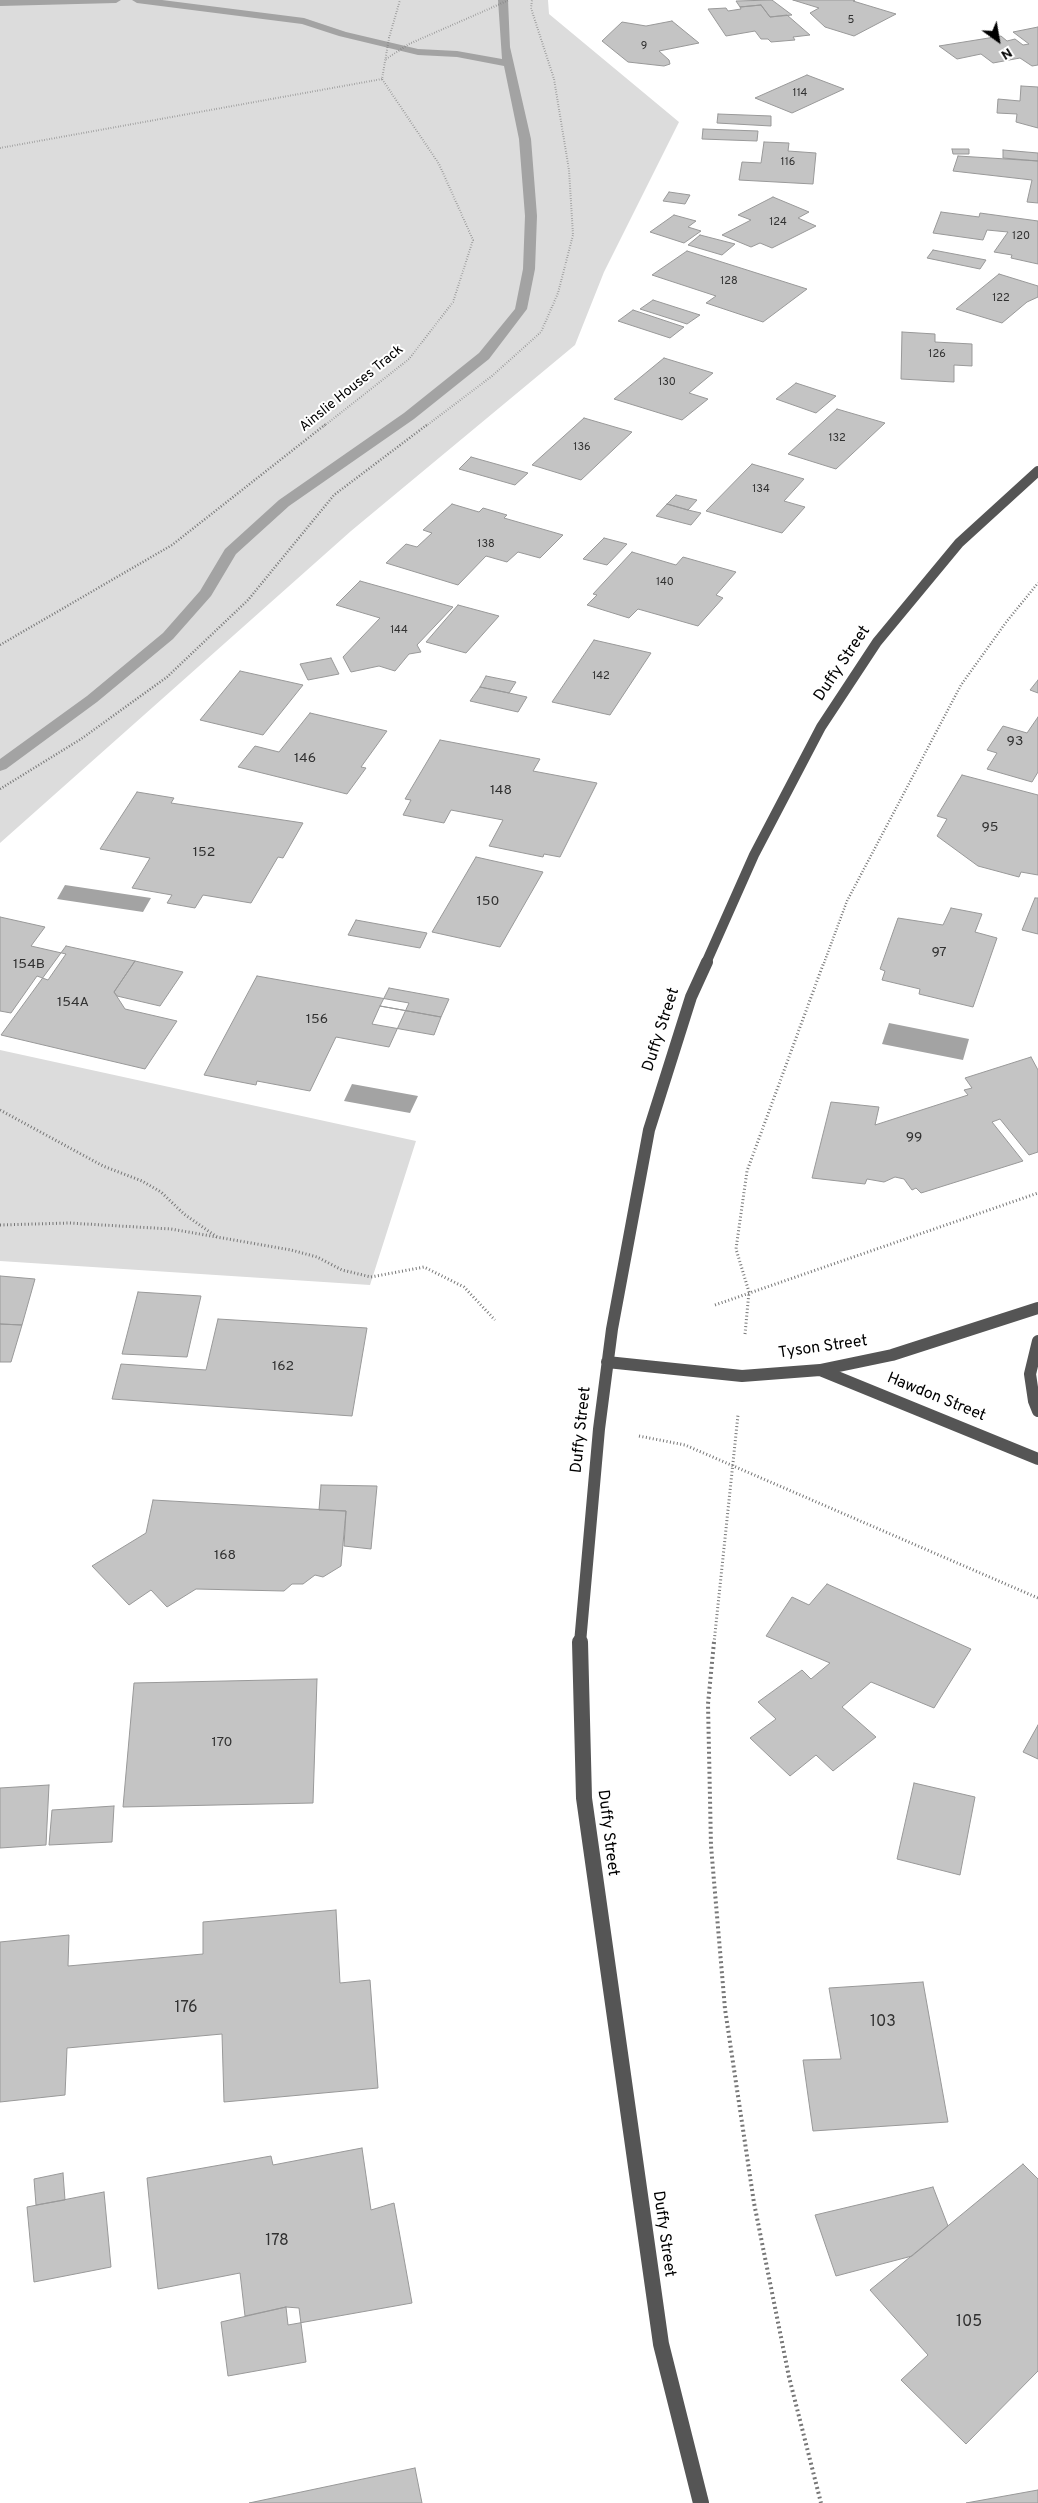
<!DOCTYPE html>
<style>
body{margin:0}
#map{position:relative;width:1038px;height:2503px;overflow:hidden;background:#fff;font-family:Overpass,sans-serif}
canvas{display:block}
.north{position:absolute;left:973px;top:15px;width:50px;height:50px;-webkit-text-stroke:4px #fff;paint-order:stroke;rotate:148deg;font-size:14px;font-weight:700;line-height:20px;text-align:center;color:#000}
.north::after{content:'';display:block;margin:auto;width:18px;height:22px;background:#000;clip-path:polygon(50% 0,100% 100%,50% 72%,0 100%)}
</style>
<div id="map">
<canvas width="1038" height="2503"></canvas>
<div class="north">N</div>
</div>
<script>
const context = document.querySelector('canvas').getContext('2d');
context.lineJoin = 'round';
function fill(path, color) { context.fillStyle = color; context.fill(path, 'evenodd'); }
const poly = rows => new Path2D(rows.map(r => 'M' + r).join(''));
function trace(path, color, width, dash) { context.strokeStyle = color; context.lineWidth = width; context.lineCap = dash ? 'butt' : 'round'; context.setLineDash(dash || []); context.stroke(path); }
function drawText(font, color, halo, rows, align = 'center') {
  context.font = font + ' Overpass,sans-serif'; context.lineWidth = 4; context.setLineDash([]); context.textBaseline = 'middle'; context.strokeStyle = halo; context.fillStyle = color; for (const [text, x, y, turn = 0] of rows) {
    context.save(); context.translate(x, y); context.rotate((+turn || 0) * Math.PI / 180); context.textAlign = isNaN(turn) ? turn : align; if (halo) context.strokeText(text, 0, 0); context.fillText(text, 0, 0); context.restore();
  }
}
const green = poly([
 [0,0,548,0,549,14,679,122,604,272,575,345,351,531,0,843],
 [0,1050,416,1141,370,1285,0,1261]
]);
const water = poly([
 [65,885,151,898,143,912,57,899],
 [889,1023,969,1039,963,1060,882,1044],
 [352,1084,418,1096,410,1113,344,1101]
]);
const stream = poly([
 [0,0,121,0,116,3,0,6,0,0],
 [132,0,162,0,304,18,346,32,418,49,457,51,502,59,498,0,508,0,510,47,531,139,537,216,535,269,527,309,489,359,414,419,289,506,236,554,211,596,173,639,97,702,6,769,0,771,0,759,87,696,163,633,200,591,225,549,279,500,404,413,479,353,515,309,523,269,525,216,519,139,504,66,457,57,418,55,339,36,302,24,137,3,132,0]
]);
const building = poly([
 [772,0,792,15,770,17,761,5,740,7,736,1,772,0],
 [793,0,855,0,853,1,896,14,854,36,825,27,810,13,819,8,793,0],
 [761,5,770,17,787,15,810,35,793,37,795,40,771,42,768,39,761,39,755,31,726,36,708,9,726,8,728,11,741,9,740,7,761,5],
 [672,21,699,43,659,51,669,60,670,64,664,66,628,62,602,41,622,22,646,26,672,21],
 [1038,27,1038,65,1032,66,1020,58,993,63,981,54,957,59,939,46,1001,36,1007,41,1015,39,1023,45,1029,44,1013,32,1038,27],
 [807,75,844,89,792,113,755,98,807,75],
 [1021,86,1038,87,1038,128,1016,122,1017,114,997,113,998,99,1020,101,1021,86],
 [718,114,771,116,771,126,717,123,718,114],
 [703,129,758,131,757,141,702,139,703,129],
 [764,142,789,143,788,151,816,153,813,184,739,180,742,162,761,163,764,142],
 [952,149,969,149,969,154,953,154,952,149],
 [1003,150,1038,153,1038,161,1003,158,1003,150],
 [958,156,1038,161,1038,203,1027,202,1032,180,953,171,958,156],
 [669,192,690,195,685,204,663,201,669,192],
 [773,197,809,212,798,218,816,226,772,248,760,243,751,247,722,235,751,220,738,215,773,197],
 [941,212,979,217,980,213,1038,221,1038,264,1011,258,1012,255,994,252,1008,232,987,230,983,240,933,233,941,212],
 [674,215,696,221,688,227,701,231,684,243,650,232,674,215],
 [700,235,735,244,722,255,688,245,700,235],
 [933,250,986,260,980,269,927,258,933,250],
 [687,251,807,289,763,322,706,303,716,296,652,275,687,251],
 [999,274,1038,286,1038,297,1027,302,1002,323,956,309,999,274],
 [653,300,700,315,687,324,640,309,653,300],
 [633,310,684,327,670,338,618,321,633,310],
 [902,332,935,334,935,342,972,344,972,366,954,365,954,382,901,379,902,332],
 [664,358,713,373,689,393,708,399,682,420,614,399,664,358],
 [796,383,836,396,816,413,776,399,796,383],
 [837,409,885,423,836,469,788,454,837,409],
 [584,418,632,432,581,480,532,465,584,418],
 [471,457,528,473,515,485,459,469,471,457],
 [752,464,804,479,784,501,805,507,782,533,706,511,752,464],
 [676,495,697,500,688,510,667,504,676,495],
 [452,504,479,512,483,508,507,515,504,518,563,535,540,558,518,552,507,562,486,556,458,585,386,563,406,544,417,547,432,533,423,530,452,504],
 [667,504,688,510,701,513,691,525,656,516,667,504],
 [604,538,627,544,607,565,583,559,604,538],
 [632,552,676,565,683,557,736,572,716,595,723,598,698,626,638,609,629,618,587,605,597,595,593,594,632,552],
 [360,581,453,607,417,645,421,652,409,654,395,671,379,666,351,672,343,657,380,618,336,605,360,581],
 [458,605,499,616,466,653,426,642,458,605],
 [594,640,651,653,610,715,552,702,594,640],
 [331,658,339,674,308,680,300,664,331,658],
 [240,671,303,685,263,735,200,720,240,671],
 [486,676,516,682,509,693,480,687,486,676],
 [1038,680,1038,693,1030,690,1038,680],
 [480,687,509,693,527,697,518,712,470,701,480,687],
 [310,713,387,731,361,767,366,768,347,794,238,767,255,746,279,752,310,713],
 [1038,717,1038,772,1032,782,987,769,997,753,987,750,1003,726,1027,733,1038,717],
 [440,740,540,759,533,771,597,783,560,857,544,854,543,857,489,846,503,820,451,810,444,823,403,815,411,800,405,799,440,740],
 [962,775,1038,795,1038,875,1021,872,1019,877,978,866,937,836,947,819,937,816,962,775],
 [137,792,174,798,171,803,303,823,283,858,278,857,251,903,203,895,195,908,167,903,172,895,132,888,150,858,100,849,137,792],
 [476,857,543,872,500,947,432,932,476,857],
 [1035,898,1038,898,1038,934,1022,930,1035,898],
 [951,908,982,914,975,932,997,938,973,1007,919,994,920,989,882,980,885,971,880,969,898,918,943,925,951,908],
 [0,917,45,927,31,946,66,954,48,980,37,976,11,1013,0,1011,0,917],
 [356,920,427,933,420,948,348,935,356,920],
 [66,946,135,961,114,992,125,1009,177,1021,145,1069,1,1035,66,946],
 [135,961,183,972,160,1006,117,996,114,992,135,961],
 [257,976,409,1003,389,1047,336,1037,310,1091,257,1081,256,1085,204,1075,257,976],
 [389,988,449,999,441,1017,380,1006,389,988],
 [380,1006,441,1017,434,1035,372,1024,380,1006],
 [1031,1057,1038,1070,1038,1152,1029,1155,1000,1119,992,1122,1023,1161,921,1193,916,1188,912,1190,904,1179,895,1177,884,1182,867,1179,865,1184,812,1178,831,1102,879,1107,875,1125,968,1095,964,1090,972,1088,965,1078,1031,1057],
 [0,1276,35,1279,22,1325,0,1324,0,1276],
 [138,1292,201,1296,187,1357,122,1354,138,1292],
 [218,1319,367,1328,352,1416,112,1399,121,1364,206,1370,218,1319],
 [0,1324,22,1325,11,1362,0,1362,0,1324],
 [321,1485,377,1486,371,1549,344,1546,346,1511,319,1510,321,1485],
 [153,1500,346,1511,341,1566,323,1577,315,1575,303,1584,292,1584,284,1591,196,1589,167,1607,151,1590,129,1605,92,1566,146,1533,153,1500],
 [827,1584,971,1649,934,1708,871,1682,842,1707,876,1737,833,1771,816,1755,790,1776,750,1738,776,1719,758,1702,802,1670,811,1679,830,1663,766,1636,792,1597,809,1605,827,1584],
 [317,1679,313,1803,123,1807,134,1683,317,1679],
 [1038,1725,1038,1759,1023,1752,1038,1725],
 [914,1783,975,1797,960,1875,897,1859,914,1783],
 [49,1785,46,1845,0,1848,0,1788,49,1785],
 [114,1806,112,1842,49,1845,52,1810,114,1806],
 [336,1910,340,1983,370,1980,378,2088,224,2102,222,2034,67,2048,65,2095,0,2102,0,1942,69,1935,68,1966,203,1954,203,1922,336,1910],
 [923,1982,948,2122,813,2131,803,2060,841,2059,829,1988,923,1982],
 [362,2148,371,2210,394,2203,412,2303,288,2325,286,2307,245,2316,240,2273,158,2289,147,2178,271,2156,273,2165,362,2148],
 [1023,2164,1038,2179,1038,2371,966,2444,901,2380,928,2355,870,2290,1023,2164],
 [63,2173,65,2200,36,2205,34,2179,63,2173],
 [933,2187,948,2226,912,2256,836,2276,815,2215,933,2187],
 [104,2192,111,2267,34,2282,27,2207,104,2192],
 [286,2307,299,2308,306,2362,228,2376,221,2322,286,2307],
 [415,2468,422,2503,249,2503,415,2468],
 [1038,2490,1038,2503,966,2503,1038,2490]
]);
const pathFar3 = poly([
 [386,59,409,44,509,0],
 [0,148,382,79],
 [324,426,409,359,453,302,473,240,439,164,382,79,389,38,400,0],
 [426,426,492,376,541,332,558,293,573,235,569,170,554,79,531,8,532,0]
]);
const pathFar2 = poly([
 [0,645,172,545,326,424],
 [0,789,81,739,167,677,248,600,334,495,428,424],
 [824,963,847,901,961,685,1007,621,1038,583]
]);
const pathFar1 = poly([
 [0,1110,103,1166,142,1181,161,1192,184,1214,217,1237],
 [0,1225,69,1223,171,1229,291,1250,317,1257,342,1270,371,1277,424,1267,464,1287,495,1320],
 [715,1305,1038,1193],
 [745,1334,749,1292,736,1249,747,1171,824,962],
 [639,1436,685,1445,1038,1598],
 [714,1643,738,1415]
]);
const path = poly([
 [714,1642,708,1704,711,1846,725,2009,754,2203,789,2377,821,2503]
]);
const minorFar2 = poly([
 [706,963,754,855,821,727,877,642,959,543,1038,471]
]);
const minorFar1 = poly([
 [1038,1341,1030,1374,1034,1401,1038,1411],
 [607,1362,742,1376,820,1370,892,1355,1038,1308],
 [820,1370,1038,1459],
 [580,1643,599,1429,612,1329,649,1130,691,997,707,962]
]);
const minor = poly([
 [580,1642,584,1798,661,2344,701,2503]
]);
const farNumbernames = [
 ["5",851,21],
 ["9",644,47],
 ["114",800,94],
 ["116",788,163],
 ["124",778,223],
 ["120",1021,237],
 ["128",729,282],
 ["122",1001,299],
 ["126",937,355],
 ["130",667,383],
 ["132",837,439],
 ["136",582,448],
 ["134",761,490],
 ["138",486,545],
 ["140",665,583],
 ["144",399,631],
 ["142",601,677]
];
const farStreetnames = [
 ["Ainslie Houses Track",352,389,-39]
];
const numberNames = [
 ["93",1015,742],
 ["146",305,759],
 ["148",501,791],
 ["95",990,828],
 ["152",204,853],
 ["150",488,902],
 ["97",939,953],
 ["154B",29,965],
 ["154A",73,1003],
 ["156",317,1020],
 ["99",914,1138],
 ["162",283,1367],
 ["168",225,1556],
 ["170",222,1743]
];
const streetNames = [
 ["Duffy Street",843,664,-56],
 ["Duffy Street",662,1030,-72],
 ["Tyson Street",823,1348,-8],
 ["Hawdon Street",936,1398,22],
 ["Duffy Street",582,1430,-84],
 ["Duffy Street",607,1833,83],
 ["Duffy Street",663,2234,82]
];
const nearNumbernames = [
 ["176",186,2009],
 ["103",883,2023],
 ["178",277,2242],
 ["105",969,2323]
];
fill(green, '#dcdcdc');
fill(water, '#a3a3a3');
fill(stream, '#a3a3a3');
fill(building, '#c4c4c4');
trace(building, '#999', 1);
trace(pathFar3, '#777', 2, [0.5, 2]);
trace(pathFar2, '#777', 2.5, [1, 2]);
trace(pathFar1, '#777', 3, [1, 2.5]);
trace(path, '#777', 4, [2, 3]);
trace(minorFar2, '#555', 10);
trace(minorFar1, '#555', 12);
trace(minor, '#555', 16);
drawText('11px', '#313131', null, farNumbernames);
drawText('14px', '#000', '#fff', farStreetnames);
drawText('14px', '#313131', null, numberNames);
drawText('16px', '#000', '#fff', streetNames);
drawText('16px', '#313131', null, nearNumbernames);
</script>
